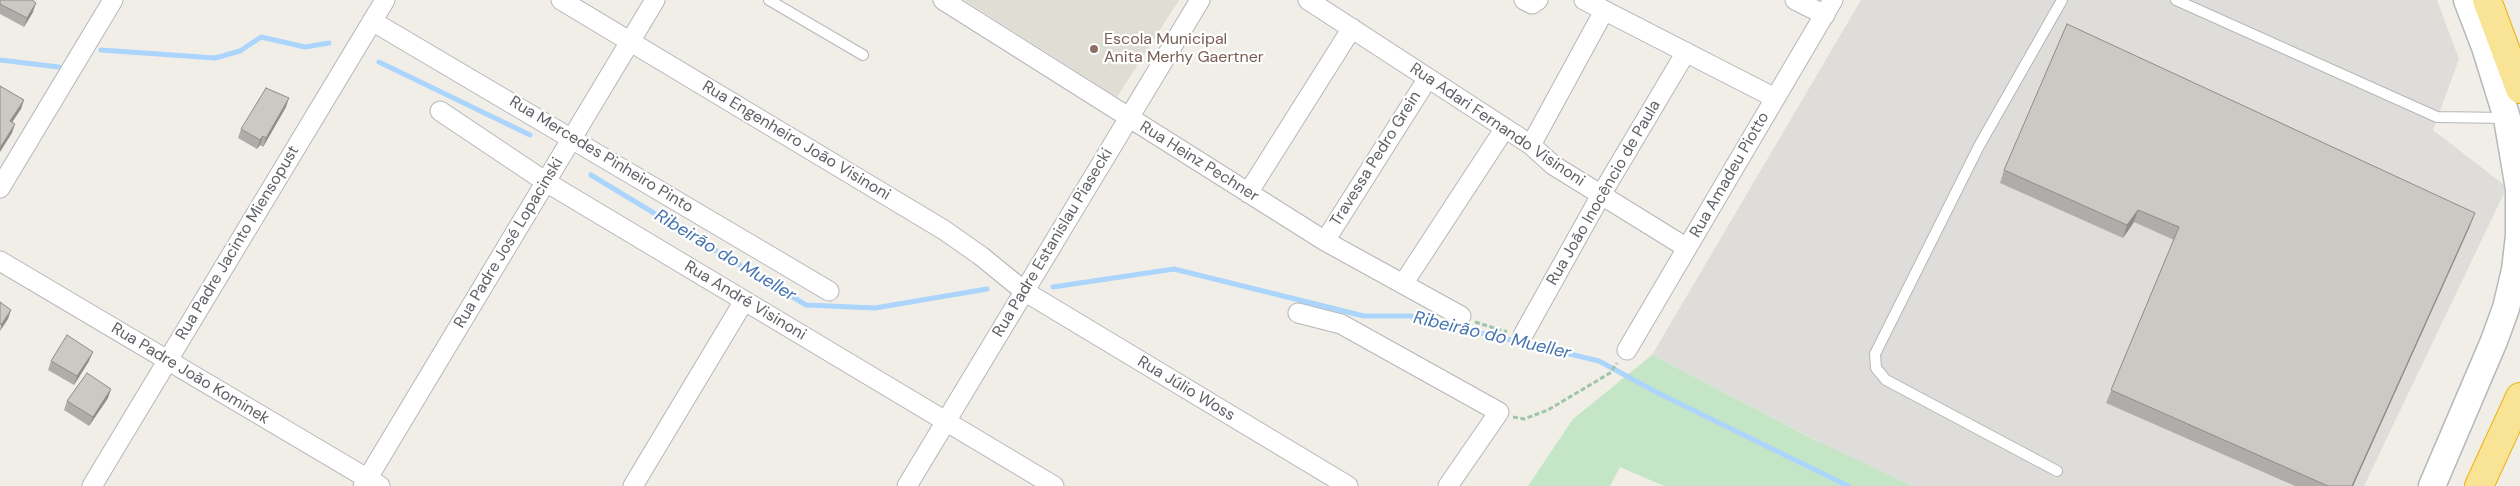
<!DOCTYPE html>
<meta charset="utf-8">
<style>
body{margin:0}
canvas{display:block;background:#f0eee7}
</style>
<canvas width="2520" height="486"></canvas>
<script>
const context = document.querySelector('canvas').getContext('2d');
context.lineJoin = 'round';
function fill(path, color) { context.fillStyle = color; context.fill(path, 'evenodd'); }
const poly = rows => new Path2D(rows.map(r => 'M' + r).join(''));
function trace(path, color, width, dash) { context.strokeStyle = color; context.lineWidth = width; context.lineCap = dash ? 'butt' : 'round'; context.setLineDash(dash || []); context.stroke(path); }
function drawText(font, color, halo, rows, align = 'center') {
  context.font = font + ' "DM Sans",sans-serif'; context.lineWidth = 4.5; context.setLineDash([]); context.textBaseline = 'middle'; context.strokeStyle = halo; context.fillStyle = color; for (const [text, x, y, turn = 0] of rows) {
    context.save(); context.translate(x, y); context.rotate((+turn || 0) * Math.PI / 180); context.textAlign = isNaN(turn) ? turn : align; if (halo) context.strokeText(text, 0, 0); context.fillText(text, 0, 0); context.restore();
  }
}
const industrial = poly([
 [1861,0,2437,0,2459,59,2433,130,2507,187,2364,486,1904,486,1652,355]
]);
const education = poly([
 [964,0,1179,0,1117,97]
]);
const green = poly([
 [1652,355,1815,440,1912,486,1664,486,1620,467,1610,486,1528,486,1573,419]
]);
const stream = poly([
 [101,50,215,58,240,51,261,37,305,47,329,43],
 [0,60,59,67],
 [379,62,530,135],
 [591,175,806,305,875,308,987,289],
 [1053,287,1174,269,1364,316,1410,316,1599,361,1656,392,1848,486]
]);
const path = poly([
 [1475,322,1507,332],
 [1513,417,1524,419,1548,410,1610,373,1617,363]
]);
const lane = poly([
 [769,0,863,55],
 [2176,0,2437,117,2506,118],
 [2057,471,1886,380,1876,368,1875,354,1979,146,2062,0]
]);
const street = poly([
 [561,0,944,230,981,256,1024,291,1348,486],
 [943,0,1325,241,1461,316],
 [1308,0,1531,145,1553,165,1687,248],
 [1524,0,1532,4,1538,0],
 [1584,0,1775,98],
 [1795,0,1825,15],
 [372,21,829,291],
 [440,111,546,182,1054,486],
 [1531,145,1604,11],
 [0,188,113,0],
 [1248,193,1352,28],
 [1325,241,1428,78],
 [0,261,380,486],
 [1403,284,1505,128],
 [1298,313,1341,324,1499,412,1448,486],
 [1523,335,1601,195,1686,52],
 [1627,350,1833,0],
 [92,486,385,0],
 [363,486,655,0],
 [633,486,744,301],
 [907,486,1200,0]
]);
const secondary = poly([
 [2432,486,2494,341,2506,308,2515,270,2519,236,2519,189,2507,118,2485,47,2467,0]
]);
const highway = poly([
 [2487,0,2520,89],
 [2479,486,2520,397]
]);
const wall = poly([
 [0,0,33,12,24,27,0,14],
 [286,107,263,147,260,145,257,149,238,138,241,129],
 [2004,170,2470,226,2353,486,2295,486,2106,403,2174,240,2134,222,2123,238,2000,183],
 [51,361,89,361,74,385,48,370],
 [108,398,89,426,64,410,67,401]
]);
const shadedWall = poly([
 [36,3,33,12,24,27,27,18],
 [289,98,286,107,263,147,266,138],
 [24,100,21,109,7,130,10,121],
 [15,124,12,133,0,152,0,148],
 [263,136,260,145,257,149,260,140],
 [2138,210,2134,222,2123,238,2127,225],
 [2475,213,2470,226,2353,486,2352,486],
 [11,310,8,319,0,331,1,325],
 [93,352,89,361,74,385,77,376],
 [111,389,108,398,89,426,93,417]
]);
const building = poly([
 [0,0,32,0,36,3,27,18,0,4,0,0],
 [2067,24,2475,213,2352,486,2328,486,2111,390,2179,227,2138,210,2127,225,2004,170,2067,24],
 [0,86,24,100,10,121,15,124,0,148,0,86],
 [266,88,289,98,266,138,263,136,260,140,241,129,266,88],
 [0,302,11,310,1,325,0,324,0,302],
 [67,335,93,352,77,376,51,361,67,335],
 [87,373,111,389,93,417,67,401,87,373]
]);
const markers = [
 [1094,49,5,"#8d6e63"]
];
const educationNames = [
 ["Escola Municipal",1104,40],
 ["Anita Merhy Gaertner",1104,58]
];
const streetNames = [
 ["Rua Adari Fernando Visinoni",1497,125,34],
 ["Rua Engenheiro João Visinoni",796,141,31],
 ["Rua Mercedes Pinheiro Pinto",601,155,31],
 ["Travessa Pedro Grein",1376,159,-58],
 ["Rua Heinz Pechner",1199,162,32],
 ["Rua Amadeu Piotto",1730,175,-60],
 ["Rua João Inocêncio de Paula",1604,193,-60],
 ["Rua Padre Jacinto Miensopust",238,243,-59],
 ["Rua Padre José Lopacinski",509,243,-59],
 ["Rua Padre Estanislau Piasecki",1053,243,-59],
 ["Rua André Visinoni",745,301,31],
 ["Rua Padre João Kominek",190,374,31],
 ["Rua Júlio Woss",1186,389,31]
];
const waterNames = [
 ["Ribeirão do Mueller",725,256,31],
 ["Ribeirão do Mueller",1492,336,13]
];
fill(industrial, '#dfddd9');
fill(education, '#e0ddd5');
fill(green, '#c5e6c6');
trace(stream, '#abd5fc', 5);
trace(lane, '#b4b6bb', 12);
trace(street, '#b4b6bb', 21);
trace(secondary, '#b5b8bd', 29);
trace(highway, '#edb109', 30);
trace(path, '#9ec6ac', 3, [5, 2.5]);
trace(lane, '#fff', 10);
trace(street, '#fff', 19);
trace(secondary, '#fff', 26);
trace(highway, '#f9e495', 28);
fill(wall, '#afaca9');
fill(shadedWall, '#8f8c89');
fill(building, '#ccc8c4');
trace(building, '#8f8c89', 1);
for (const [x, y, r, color] of markers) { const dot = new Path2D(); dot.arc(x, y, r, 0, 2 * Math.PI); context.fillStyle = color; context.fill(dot); trace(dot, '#fff', 2); }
drawText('16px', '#785e54', '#fff', educationNames, 'left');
drawText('16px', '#5e6166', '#fff', streetNames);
drawText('italic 18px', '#4774ae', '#fff', waterNames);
</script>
